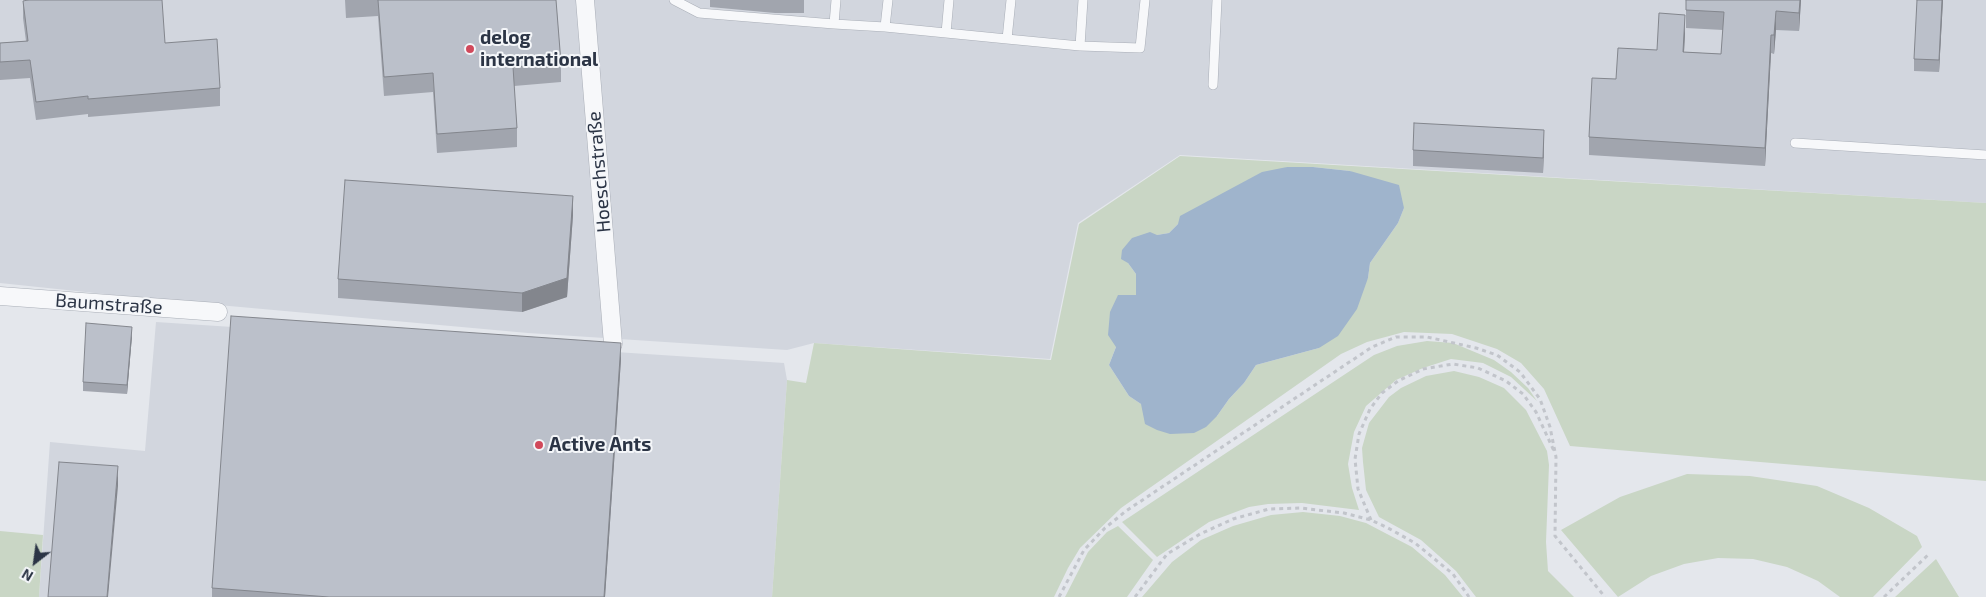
<!DOCTYPE html>
<meta charset="utf-8">
<style>
body{margin:0}
#map{position:relative;width:1986px;height:597px;overflow:hidden;background:#e4e7ec;font-family:"Exo 2",sans-serif}
canvas{display:block}
.north{position:absolute;left:10px;top:537px;width:50px;height:50px;-webkit-text-stroke:4px #f4f6f9;paint-order:stroke;rotate:210deg;font-size:14px;font-weight:700;line-height:20px;text-align:center;color:#2b3445}
.north::after{content:'';display:block;margin:auto;width:18px;height:22px;background:#2b3445;clip-path:polygon(50% 0,100% 100%,50% 72%,0 100%)}
</style>
<div id="map">
<canvas width="1986" height="597"></canvas>
<div class="north">N</div>
</div>
<script>
const context = document.querySelector('canvas').getContext('2d');
context.lineJoin = 'round';
function fill(path, color) { context.fillStyle = color; context.fill(path, 'evenodd'); }
const poly = rows => new Path2D(rows.map(r => 'M' + r).join(''));
function trace(path, color, width, dash) { context.strokeStyle = color; context.lineWidth = width; context.lineCap = dash ? 'butt' : 'round'; context.setLineDash(dash || []); context.stroke(path); }
function drawText(font, color, halo, rows, align = 'center') {
  context.font = font + ' "Exo 2",sans-serif'; context.lineWidth = 4; context.setLineDash([]); context.textBaseline = 'middle'; context.strokeStyle = halo; context.fillStyle = color; for (const [text, x, y, turn = 0] of rows) {
    context.save(); context.translate(x, y); context.rotate((+turn || 0) * Math.PI / 180); context.textAlign = isNaN(turn) ? turn : align; if (halo) context.strokeText(text, 0, 0); context.fillText(text, 0, 0); context.restore();
  }
}
const built = poly([
 [0,0,1986,0,1986,203,1180,155,1078,223,1050,359,814,343,787,350,528,333,152,299,0,283],
 [156,322,784,363,787,380,772,597,39,597,50,442,145,451]
]);
const green = poly([
 [1180,156,1986,203,1986,481,1570,446,1544,389,1521,363,1497,349,1452,334,1404,332,1367,342,1341,354,1121,508,1080,548,1068,568,1054,597,772,597,787,380,806,383,814,343,1051,360,1079,224],
 [1287,167,1313,167,1350,171,1404,208,1398,223,1370,263,1368,278,1319,348,1256,365,1244,383,1229,399,1217,416,1141,404,1129,396,1109,365,1136,295,1136,274,1128,263,1157,235,1169,233,1178,224],
 [1427,341,1453,343,1494,360,1511,372,1528,388,1537,401,1511,377,1483,363,1451,359,1423,368,1396,380,1366,406,1354,432,1348,464,1352,488,1359,510,1302,503,1268,504,1249,507,1209,522,1157,557,1122,522,1374,355,1397,346],
 [1454,371,1479,377,1504,388,1526,410,1547,451,1549,465,1546,542,1548,571,1574,597,1476,597,1456,571,1421,540,1379,517,1366,490,1363,462,1362,448,1369,423,1389,397,1401,388,1426,376],
 [1687,474,1750,476,1817,486,1869,508,1917,536,1922,547,1873,597,1840,597,1818,581,1787,567,1753,559,1718,558,1684,564,1651,576,1618,597,1561,530,1620,497],
 [1303,512,1340,516,1366,523,1387,534,1412,547,1445,575,1463,597,1142,597,1172,562,1201,540,1233,526,1271,515],
 [1118,526,1153,560,1127,597,1065,597,1088,552,1107,532],
 [0,531,43,535,39,597,0,597],
 [1936,559,1959,597,1895,597]
]);
const water = poly([
 [1287,167,1313,167,1350,171,1399,185,1404,208,1398,223,1370,263,1368,278,1357,309,1338,336,1319,348,1256,365,1244,383,1229,399,1217,416,1206,427,1194,433,1170,434,1157,430,1145,424,1141,404,1129,396,1109,365,1116,347,1108,335,1110,312,1118,295,1136,295,1136,274,1128,263,1121,259,1122,250,1132,238,1150,232,1157,235,1169,233,1178,224,1180,216,1262,172]
]);
const path = poly([
 [1371,520,1358,489,1355,459,1359,434,1370,409,1382,393,1398,381,1423,369,1453,364,1478,368,1506,381,1523,394,1536,412,1554,451],
 [1059,597,1084,550,1105,528,1126,511,1372,347,1396,337,1427,337,1476,348,1497,355,1520,372,1540,399,1550,427,1556,457,1555,536,1605,597],
 [1135,597,1167,554,1200,534,1233,519,1269,509,1300,508,1344,513,1371,520,1388,528,1415,543,1453,574,1469,597],
 [1884,597,1930,553]
]);
const service = poly([
 [674,0,699,13,834,24,836,0],
 [834,24,885,27,888,0],
 [885,27,946,33,949,0],
 [946,33,1007,39,1011,0],
 [1007,39,1080,46,1083,0],
 [1080,46,1140,48,1145,0],
 [1213,85,1217,0],
 [1795,143,1986,155]
]);
const minor = poly([
 [585,0,613,344],
 [0,296,218,312]
]);
const wall = poly([
 [345,0,556,0,561,63,561,82,514,86,517,128,517,147,437,153,433,92,384,96,378,16,346,18],
 [710,0,804,0,804,13,775,13,710,7],
 [1686,0,1801,0,1799,31,1776,30,1774,54,1771,53,1765,166,1589,155,1589,137,1616,79,1657,50,1685,33,1684,52,1721,54,1723,30,1686,28],
 [1943,0,1939,72,1914,71,1914,59],
 [23,1,165,43,220,88,220,106,88,117,88,114,36,120,30,78,0,80,0,43,26,41,23,18],
 [1544,146,1543,173,1413,166,1413,150],
 [573,215,567,297,522,312,338,298,338,279],
 [132,336,127,394,83,391,83,382],
 [621,359,605,597,212,597,212,588]
]);
const shadedWall = poly([
 [1800,0,1801,0,1799,31,1799,13],
 [1942,0,1943,0,1939,72,1939,60],
 [1776,11,1776,30,1774,54,1774,35],
 [1685,15,1685,33,1683,70,1683,52],
 [1771,35,1771,53,1765,166,1765,148],
 [1544,130,1544,146,1543,173,1543,158],
 [573,196,573,215,567,297,522,312,522,293],
 [132,327,132,336,127,394,127,385],
 [621,343,621,359,605,597,604,597],
 [118,466,118,486,108,597,107,597]
]);
const building = poly([
 [28,0,162,0,165,43,217,39,220,88,88,99,88,96,36,102,30,60,0,62,0,43,28,41,23,1,28,0],
 [378,0,556,0,561,63,513,67,517,128,437,134,433,73,384,77,378,0],
 [1686,0,1800,0,1799,13,1776,11,1774,35,1771,35,1765,148,1589,137,1592,78,1616,79,1618,48,1657,50,1659,13,1685,15,1683,52,1721,54,1724,12,1686,10,1686,0],
 [1917,0,1942,0,1939,60,1914,59,1917,0],
 [1414,123,1544,130,1543,158,1413,150,1414,123],
 [345,180,573,196,567,278,522,293,338,279,345,180],
 [231,316,621,343,604,597,329,597,212,588,231,316],
 [86,323,132,327,127,385,83,382,86,323],
 [59,462,118,466,107,597,48,597,59,462]
]);
const markers = [
 [470,49,5,"#d1495b"],
 [539,445,5,"#d1495b"]
];
const poiNames = [
 ["delog",480,38],
 ["international",480,60],
 ["Active Ants",549,445]
];
const streetNames = [
 ["Hoeschstraße",599,172,-95],
 ["Baumstraße",109,304,4]
];
fill(built, '#d2d6de');
fill(green, '#c9d6c5');
fill(water, '#9fb4cc');
trace(service, '#a9aeb7', 10);
trace(minor, '#a9aeb7', 19);
trace(path, '#c2c5cb', 3, [4, 4]);
trace(service, '#f7f8fa', 9);
trace(minor, '#f7f8fa', 18);
fill(wall, '#a1a5ae');
fill(shadedWall, '#83868d');
fill(building, '#bbc0ca');
trace(building, '#83868d', 1);
for (const [x, y, r, color] of markers) { const dot = new Path2D(); dot.arc(x, y, r, 0, 2 * Math.PI); context.fillStyle = color; context.fill(dot); trace(dot, '#f4f6f9', 2); }
drawText('bold 19px', '#2b3445', '#f4f6f9', poiNames, 'left');
drawText('19px', '#2b3445', '#f4f6f9', streetNames);
</script>
